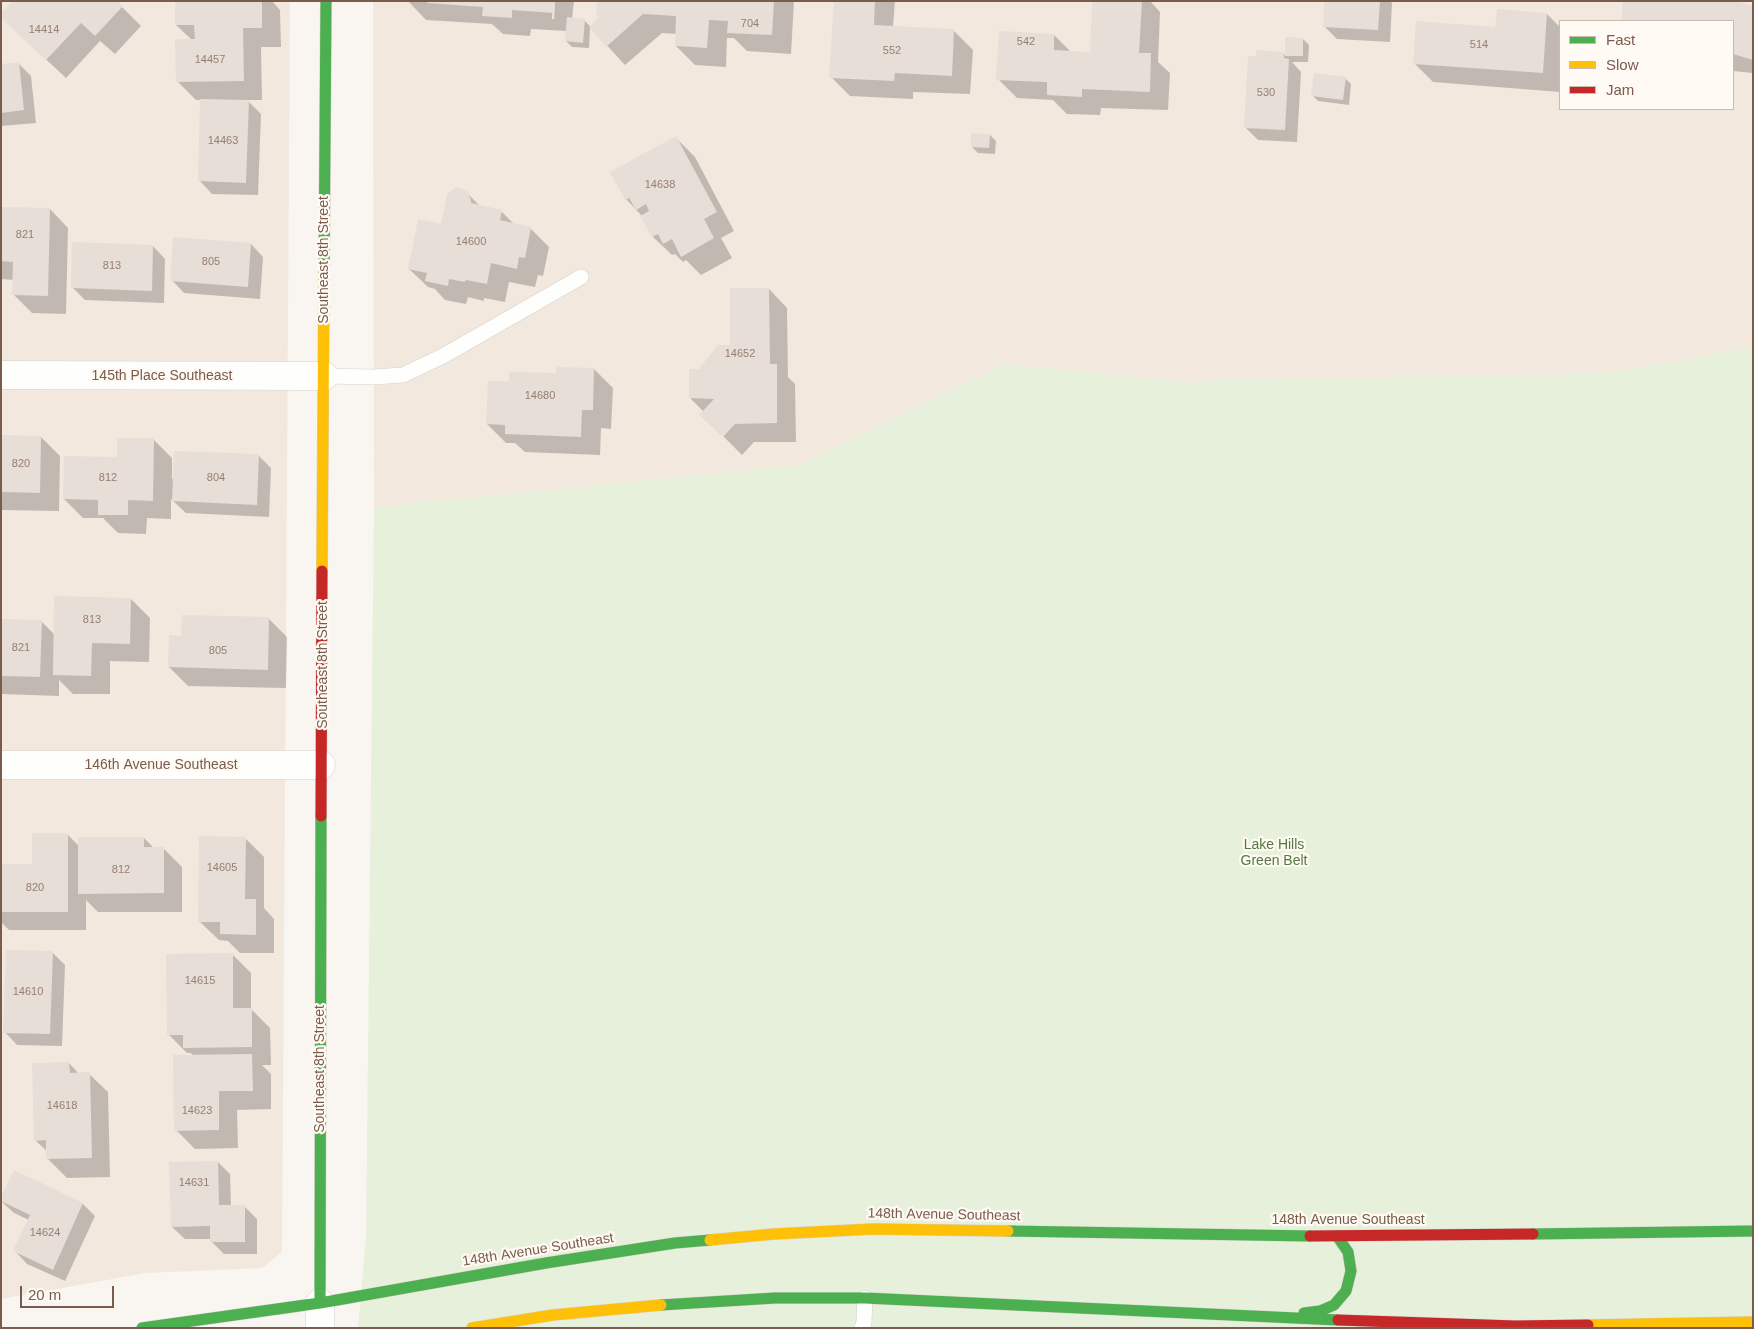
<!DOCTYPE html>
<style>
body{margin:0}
#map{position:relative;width:1754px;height:1329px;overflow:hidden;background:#f9f5f0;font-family:Arial,sans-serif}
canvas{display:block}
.frame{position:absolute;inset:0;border:2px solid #7a5c4d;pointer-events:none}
.legend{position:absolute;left:1559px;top:20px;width:175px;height:90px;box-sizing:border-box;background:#fffaf3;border:1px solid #cabbb1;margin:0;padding:6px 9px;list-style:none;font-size:15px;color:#7a5c4d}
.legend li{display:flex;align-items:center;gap:10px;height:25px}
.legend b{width:25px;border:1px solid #cabbb1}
.scale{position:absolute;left:20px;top:1286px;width:94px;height:22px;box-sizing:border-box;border:2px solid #7a5c4d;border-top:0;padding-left:6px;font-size:15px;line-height:18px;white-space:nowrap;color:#7a5c4d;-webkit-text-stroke:4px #fffaf3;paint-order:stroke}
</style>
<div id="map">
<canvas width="1754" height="1329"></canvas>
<div class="frame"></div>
<ul class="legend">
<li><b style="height:6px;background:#4caf50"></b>Fast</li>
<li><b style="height:6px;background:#ffc107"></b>Slow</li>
<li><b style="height:6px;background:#c62828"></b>Jam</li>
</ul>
<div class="scale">20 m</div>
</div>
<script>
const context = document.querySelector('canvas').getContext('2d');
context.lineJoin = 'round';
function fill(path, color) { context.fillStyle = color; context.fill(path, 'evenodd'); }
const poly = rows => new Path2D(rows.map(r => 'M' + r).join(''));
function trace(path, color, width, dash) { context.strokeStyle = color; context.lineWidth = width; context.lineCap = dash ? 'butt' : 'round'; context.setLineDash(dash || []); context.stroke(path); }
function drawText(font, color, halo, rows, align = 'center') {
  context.font = font + ' Arial,sans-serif'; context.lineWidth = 4.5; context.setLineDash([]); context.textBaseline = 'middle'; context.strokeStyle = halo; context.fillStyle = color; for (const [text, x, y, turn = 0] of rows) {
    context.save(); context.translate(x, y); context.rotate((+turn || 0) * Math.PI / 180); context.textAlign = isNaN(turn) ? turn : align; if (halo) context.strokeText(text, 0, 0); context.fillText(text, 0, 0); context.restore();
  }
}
const residential = poly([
 [1,1,290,1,282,1252,262,1268,146,1273,1,1299],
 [373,1,1753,1,1753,372,798,474,374,507],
 [1560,21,1733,21,1733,109,1560,109]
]);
const green = poly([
 [1753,347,1753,1328,358,1328,366,1237,374,507,800,465,1004,364,1197,383,1211,379,1597,374]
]);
const shadow = poly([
 [116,1,141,26,115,54,100,41,66,78,19,34],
 [199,1,272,1,280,10,281,47,261,47,262,100,247,100,261,114,258,195,212,194,200,181,202,100,196,100,177,81,192,40,176,25],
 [408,1,553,1,552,19,554,19,555,1,574,1,572,19,584,20,591,27,601,18,598,1,794,1,791,54,747,51,734,38,727,38,726,67,695,65,676,46,677,34,662,33,625,65,590,27,589,48,572,47,566,41,567,31,531,29,530,36,503,34,492,24,426,20],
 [835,1,895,1,893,27,954,31,973,50,970,94,913,92,913,99,850,96,831,77],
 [1093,1,1150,1,1160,12,1158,62,1170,73,1168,110,1101,108,1100,115,1067,114,1053,100,1017,98,998,79,1054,35,1071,52,1091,53],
 [1325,1,1390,1,1392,3,1390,42,1337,39,1324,26],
 [1623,2,1753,8,1753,73,1733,71,1733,21,1623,21],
 [1547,14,1560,27,1560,92,1433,82,1414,63,1496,29],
 [1303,39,1309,45,1308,62,1292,62,1301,72,1297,142,1258,140,1245,127,1283,53,1286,56],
 [18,63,31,76,36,123,1,126,1,65],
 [1345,78,1351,84,1349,105,1318,101,1312,95],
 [990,135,996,141,995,154,978,153,972,147],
 [676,138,695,157,734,231,721,238,732,258,701,275,686,260,683,262,675,254,672,255,653,237,642,216,626,199],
 [466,192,481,207,501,211,515,225,530,228,549,247,543,276,538,275,535,287,509,282,505,302,484,298,484,301,468,297,466,304,445,300,435,289,428,287,409,269],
 [1,208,50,209,68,228,66,314,32,313,13,294,14,280,1,279],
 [251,244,263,257,260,299,184,293,172,280],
 [153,246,165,259,164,303,85,300,72,287],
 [769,289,787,308,788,377,795,384,796,442,754,442,742,455,720,433,704,412,690,398,699,370,731,347],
 [594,369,613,388,611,429,601,428,600,455,525,452,515,443,506,443,487,424,510,383],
 [1,437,41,437,60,456,59,511,1,510],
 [153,439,172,458,172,479,259,456,271,468,269,517,186,513,171,499,171,519,147,518,146,534,118,533,103,518,83,518,64,499,118,458],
 [131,599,150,618,149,662,110,661,110,694,73,694,59,680,59,696,1,694,1,620,41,621,55,635],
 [269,619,287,637,286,688,188,686,169,667,182,637],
 [67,834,79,846,144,838,154,848,163,848,182,867,182,912,98,912,86,900,86,930,9,930,1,922,1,866,33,866],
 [245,838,264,857,264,908,274,919,274,953,240,953,228,941,219,940,200,922],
 [52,952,65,965,62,1046,17,1045,5,1032],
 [232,954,251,973,251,1009,270,1028,271,1065,262,1065,271,1074,271,1109,237,1110,238,1148,195,1149,176,1130,193,1056,191,1053,187,1053,168,1034],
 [69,1063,79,1074,89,1074,108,1092,110,1177,67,1178,48,1159,48,1152,35,1140],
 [218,1162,230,1174,231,1206,244,1206,257,1219,257,1254,224,1254,212,1242,212,1239,185,1239,172,1227],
 [14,1172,83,1204,95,1216,65,1281,27,1264,15,1251,29,1220,14,1213,1,1201]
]);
const building = poly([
 [12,1,118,1,123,6,95,36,81,23,46,60,1,18,1,13],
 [175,1,262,1,262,28,243,28,244,81,176,82,175,39,195,39,194,25,175,25],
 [427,1,554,1,553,13,512,10,512,18,482,16,483,7,427,3],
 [597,1,774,1,772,35,727,33,728,21,709,20,707,48,675,46,676,16,643,14,606,47,589,27,599,18,596,14],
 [834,1,875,1,874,25,954,29,952,76,895,73,894,81,829,78],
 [1092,1,1142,1,1139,53,1151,53,1150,92,1082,89,1082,97,1047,95,1047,82,996,80,999,31,1054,34,1054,50,1090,52],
 [1324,1,1380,1,1378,30,1323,27],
 [1622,1,1736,1,1753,6,1753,60,1733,54,1733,21,1622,21],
 [1497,9,1547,13,1543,73,1413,64,1416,21,1495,27],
 [567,17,585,19,583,43,565,41],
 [1285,37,1303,38,1303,56,1285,56],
 [1256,50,1284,52,1284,58,1289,59,1285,130,1244,128,1248,56,1256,56],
 [19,62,24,110,1,113,1,64],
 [1314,73,1346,77,1343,100,1311,96],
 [200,99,249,100,246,183,198,181],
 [971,133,990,134,989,148,971,147],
 [676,136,717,212,704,219,714,238,681,257,672,239,663,244,658,234,652,237,640,216,649,211,646,204,636,210,629,198,625,200,610,172],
 [456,187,467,191,471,200,471,203,502,210,500,220,531,227,525,258,519,257,517,269,491,263,487,284,466,280,465,282,449,279,448,286,425,281,427,273,408,269,418,219,441,224,447,194],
 [1,207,50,208,48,296,12,295,13,262,1,261],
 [173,237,251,243,248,287,170,281],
 [72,242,153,245,152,291,71,288],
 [730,288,769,288,770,364,777,364,777,423,735,424,723,437,699,415,714,399,689,398,689,369,699,369,718,345,730,345],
 [557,367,594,368,593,410,582,410,581,437,505,434,505,425,486,424,488,381,509,381,509,372,556,373],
 [1,435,41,436,40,493,1,492],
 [117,438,154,438,153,501,128,500,128,515,98,515,98,500,63,499,64,456,117,457],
 [174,451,259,454,257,505,172,501],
 [54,596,131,598,130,644,92,643,91,676,53,675],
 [182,615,269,617,268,670,168,667,169,635,181,636],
 [1,619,42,620,40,677,1,676],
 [32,833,68,833,68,912,1,912,1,864,32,864],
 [199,836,246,837,245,899,256,899,256,935,220,934,220,922,198,922],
 [78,837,144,837,144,847,164,847,164,893,78,894],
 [6,950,53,951,50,1034,3,1033],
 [233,953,233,1008,252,1008,252,1047,183,1048,183,1035,167,1035,166,954],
 [252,1054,253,1091,219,1091,219,1130,174,1131,173,1055],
 [69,1062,70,1073,90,1072,92,1158,46,1159,46,1140,34,1141,32,1063],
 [218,1161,219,1205,245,1205,245,1242,210,1242,210,1226,171,1227,169,1162],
 [14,1170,83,1203,53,1270,13,1251,30,1215,1,1201,1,1197]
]);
const lane = poly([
 [324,376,374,377,403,375,443,356,581,277],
 [862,1328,864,1322,865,1298]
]);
const street = poly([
 [1,375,324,376],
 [1,765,321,765],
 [320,1328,320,1303]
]);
const fast = poly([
 [324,274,326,1],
 [1008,1231,1310,1236],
 [1533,1234,1753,1231],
 [320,1303,321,816],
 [661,1305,775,1298,865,1298,1338,1320],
 [1304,1313,1320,1311,1334,1305,1346,1291,1351,1271,1348,1252,1337,1236],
 [142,1328,320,1303,546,1263,675,1243,710,1240]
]);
const slow = poly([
 [322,571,324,274],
 [710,1240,774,1234,873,1229,1008,1231],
 [1588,1325,1753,1322],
 [472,1328,553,1315,661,1305]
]);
const jam = poly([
 [321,816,322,571],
 [1310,1236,1533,1234],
 [1338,1320,1515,1326,1588,1325]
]);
const numberNames = [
 ["704",750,24],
 ["14414",44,30],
 ["542",1026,42],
 ["514",1479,45],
 ["552",892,51],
 ["14457",210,60],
 ["530",1266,93],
 ["14463",223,141],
 ["14638",660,185],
 ["821",25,235],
 ["14600",471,242],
 ["805",211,262],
 ["813",112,266],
 ["14652",740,354],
 ["14680",540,396],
 ["820",21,464],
 ["812",108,478],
 ["804",216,478],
 ["813",92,620],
 ["821",21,648],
 ["805",218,651],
 ["14605",222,868],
 ["812",121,870],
 ["820",35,888],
 ["14615",200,981],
 ["14610",28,992],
 ["14618",62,1106],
 ["14623",197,1111],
 ["14631",194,1183],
 ["14624",45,1233]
];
const streetNames = [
 ["Southeast 8th Street",324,260,-90],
 ["145th Place Southeast",162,376],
 ["Southeast 8th Street",323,665,-90],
 ["146th Avenue Southeast",161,765],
 ["Southeast 8th Street",320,1069,-90],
 ["148th Avenue Southeast",944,1215,1],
 ["148th Avenue Southeast",1348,1220],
 ["148th Avenue Southeast",538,1250,-9]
];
const parkNames = [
 ["Lake Hills",1274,845],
 ["Green Belt",1274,861]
];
fill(residential, '#f2e8de');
fill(green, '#e7f0db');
fill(shadow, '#0003');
fill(building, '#e6ded7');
trace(lane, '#d7d1cb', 16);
trace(street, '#d7d1cb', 29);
trace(fast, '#d9d2cb', 12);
trace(slow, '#d9d2cb', 12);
trace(jam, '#d9d2cb', 12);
trace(lane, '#fefefd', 15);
trace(street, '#fefefd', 28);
trace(fast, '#4caf50', 11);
trace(slow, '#ffc107', 11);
trace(jam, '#c62828', 11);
drawText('11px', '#977e72', null, numberNames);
drawText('14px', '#7a5c4d', '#fffaf3', streetNames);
drawText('14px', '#537a41', '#fffaf3', parkNames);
</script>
